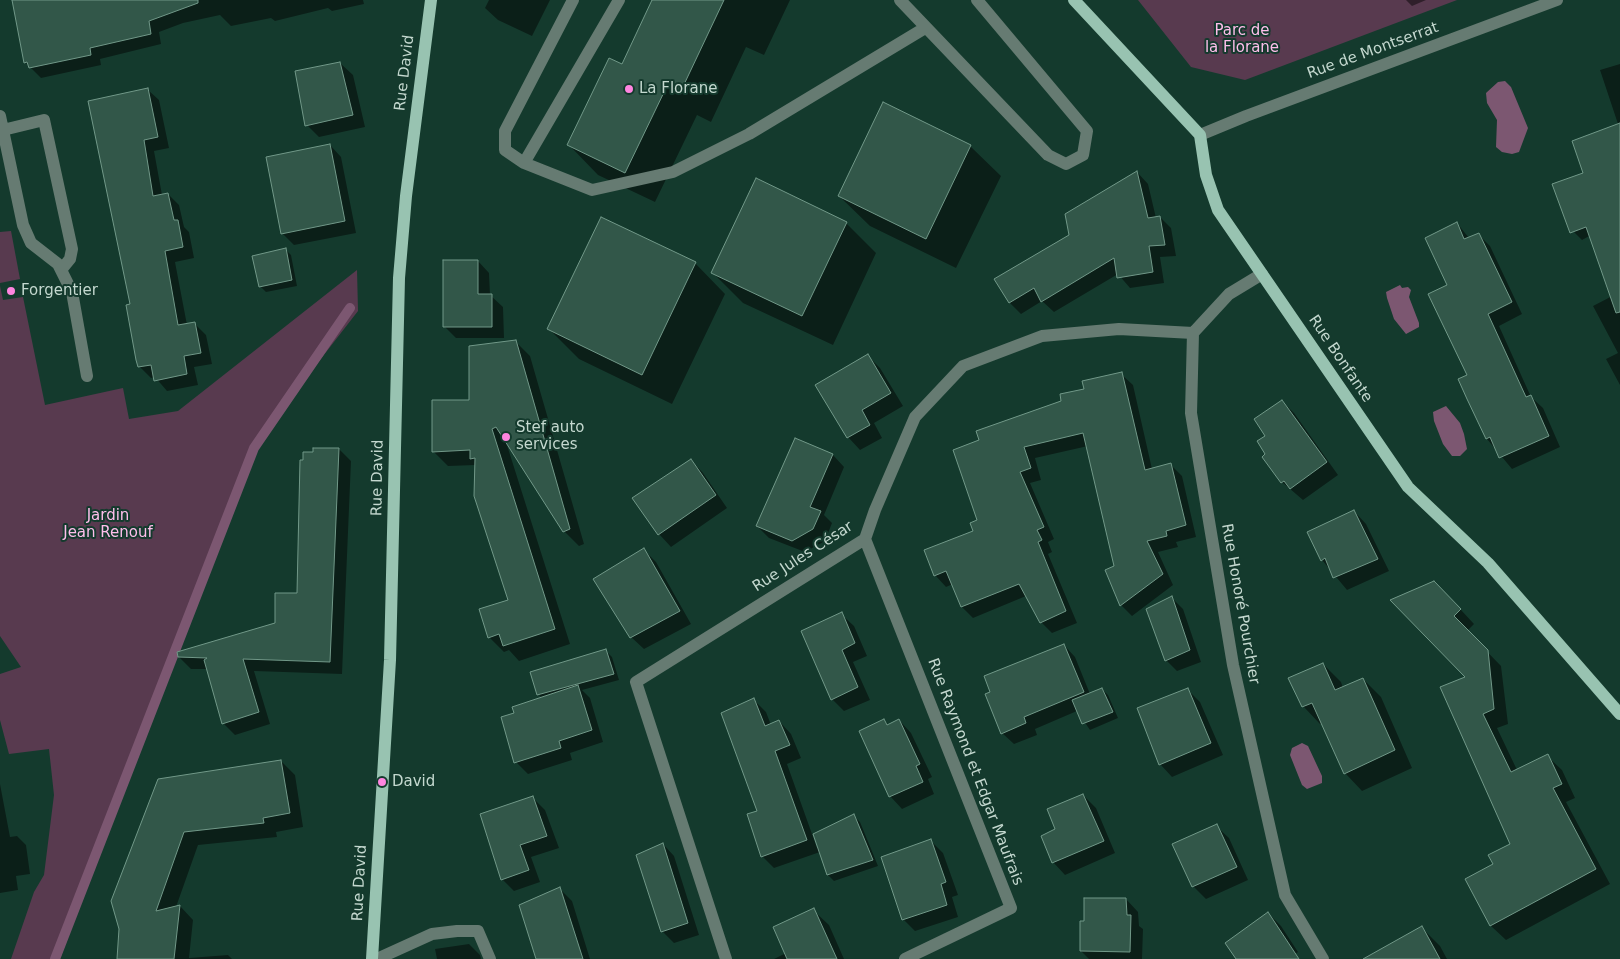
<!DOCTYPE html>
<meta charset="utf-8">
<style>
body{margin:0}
canvas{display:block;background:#143a2d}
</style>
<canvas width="1620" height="959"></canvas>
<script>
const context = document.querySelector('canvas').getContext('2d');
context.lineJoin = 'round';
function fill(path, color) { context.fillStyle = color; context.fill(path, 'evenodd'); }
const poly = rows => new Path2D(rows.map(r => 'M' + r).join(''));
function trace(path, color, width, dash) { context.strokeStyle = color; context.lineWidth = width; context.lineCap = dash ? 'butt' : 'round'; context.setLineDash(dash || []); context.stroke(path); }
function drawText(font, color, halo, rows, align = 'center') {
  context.font = font + ' "DejaVu Sans",sans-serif'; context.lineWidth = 4; context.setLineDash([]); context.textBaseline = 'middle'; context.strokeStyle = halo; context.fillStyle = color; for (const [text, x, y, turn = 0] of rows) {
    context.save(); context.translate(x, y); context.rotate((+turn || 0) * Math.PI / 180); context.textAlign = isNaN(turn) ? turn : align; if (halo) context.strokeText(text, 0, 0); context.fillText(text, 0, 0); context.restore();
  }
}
const green = poly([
 [1138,0,1457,0,1245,80,1191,67],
 [11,231,20,279,0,283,0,232],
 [357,270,358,311,250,450,60,959,11,959,34,892,44,875,54,795,49,749,9,754,0,720,0,674,21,667,0,636,0,286,3,300,23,297,45,405,123,388,129,419,178,411]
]);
const water = poly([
 [1505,81,1511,87,1528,128,1519,152,1512,154,1502,152,1496,147,1497,120,1487,103,1486,93,1498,82],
 [1400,285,1402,288,1408,287,1411,290,1409,297,1419,323,1419,327,1406,334,1394,319,1387,298,1386,292],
 [1446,406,1460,423,1464,434,1467,449,1460,456,1452,456,1443,444,1434,421,1433,412],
 [1302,743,1308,746,1322,776,1322,783,1307,789,1302,785,1290,755,1292,748]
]);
const shadow = poly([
 [51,0,363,0,364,4,332,11,328,8,275,21,271,18,231,26,220,15,183,23,159,32,161,44,100,59,101,65,41,78,25,62],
 [489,0,550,0,532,36,498,20,485,8],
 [654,0,790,0,764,55,746,47,711,122,697,115,655,202,598,175,568,144,623,66],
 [1406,0,1426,0,1412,6],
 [340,63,353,75,365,127,319,137,307,125],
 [1620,64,1620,219,1582,240,1569,227,1584,173,1618,124,1600,70],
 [147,89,159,100,169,148,154,151,162,195,168,194,179,205,184,227,189,232,194,258,175,262,187,325,194,323,206,335,212,364,194,367,198,385,167,391,155,377,151,378,139,366,131,305],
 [330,145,341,157,356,233,294,245,282,233],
 [970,146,1001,176,956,268,870,226,839,196],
 [1137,172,1148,184,1156,218,1160,217,1171,228,1176,256,1160,257,1164,283,1130,288,1118,274,1054,312,1042,301,1021,314,1010,303,995,280,1071,235],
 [846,223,876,253,833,345,743,303,713,273],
 [1457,223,1469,238,1478,234,1490,246,1522,314,1499,326,1531,397,1543,408,1560,447,1512,469,1487,439,1468,398,1469,375,1448,286],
 [285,249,291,255,297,286,266,292,260,286],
 [478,261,489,273,490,295,503,307,504,338,456,338,445,327],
 [695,263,725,294,672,404,579,359,549,329],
 [1620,292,1620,385,1606,359,1618,353,1593,306],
 [515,341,530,356,584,544,579,546,564,531,506,442,570,644,519,661,509,650,504,652,489,637,510,600,476,465,448,466,433,451],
 [868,356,880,368,903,406,874,423,882,438,860,450,848,437],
 [1121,374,1133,385,1152,469,1171,465,1182,476,1196,537,1176,542,1178,547,1158,552,1173,585,1132,616,1121,605,1106,571,1116,567,1088,446,1035,458,1041,480,1030,483,1054,539,1048,542,1052,552,1048,554,1077,623,1052,633,1041,622,1026,596,973,618,962,607,953,584,946,587,935,575,974,531,979,520,980,441],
 [1282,401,1294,413,1338,475,1303,500,1282,482,1267,454,1266,436],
 [339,449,351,461,342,674,254,671,270,724,235,735,223,723,208,669,191,669,179,657,276,624,298,594],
 [833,455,844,467,824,515,832,523,825,541,805,552,769,538,757,526],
 [691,460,703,473,727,508,671,547,659,534,633,498],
 [1354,511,1366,524,1389,571,1347,590,1322,560],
 [644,550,656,562,691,624,644,649,631,637],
 [1449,597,1474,624,1467,631,1501,666,1508,724,1497,728,1517,770,1547,756,1562,770,1575,798,1566,802,1610,884,1506,940,1491,926,1466,879,1494,864,1512,844,1467,678],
 [1172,598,1183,609,1201,662,1177,671,1166,660],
 [841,614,854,626,867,656,853,662,870,700,844,711,832,699],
 [1064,645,1075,657,1090,694,1102,689,1108,695,1118,718,1090,730,1077,711,1035,729,1037,735,1014,744,1002,733],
 [606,651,612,657,619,680,582,690,590,698,603,742,570,753,572,760,528,774,516,762,515,714,542,698,538,694],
 [1323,664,1341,682,1343,688,1363,679,1381,697,1412,768,1362,791,1345,773,1323,723,1320,724,1303,706],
 [1188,690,1200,702,1223,755,1172,777,1160,764],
 [754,700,766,712,771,725,779,721,791,734,801,758,787,764,817,848,854,816,860,822,878,866,834,881,828,875,820,852,774,868,762,856],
 [899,720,911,733,932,777,928,779,934,794,902,809,890,796,884,721,889,725],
 [281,761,295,775,303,827,276,832,277,837,198,845,176,907,180,906,193,920,189,958,228,955,232,959,118,959,159,780],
 [0,784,10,837,17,836,26,845,30,874,16,876,18,890,0,893],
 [1083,795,1096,808,1115,853,1065,875,1053,862,1057,830],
 [532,797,545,810,559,848,531,857,540,882,514,891,502,879],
 [1216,826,1229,838,1248,880,1206,899,1193,886],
 [931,841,943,853,958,895,952,897,958,917,915,931,903,919],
 [663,844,674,856,699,935,674,943,662,931],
 [560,889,572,901,590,959,537,959],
 [1126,899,1138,912,1139,926,1143,929,1142,959,1089,959,1081,951,1085,922],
 [813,910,829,925,844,959,774,959,786,953],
 [1268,913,1281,926,1298,952,1288,959,1238,959],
 [1422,928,1440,946,1447,959,1383,959],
 [469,944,480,955,481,959,437,959,435,949]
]);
const stream = poly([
 [55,959,254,448,350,308]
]);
const building = poly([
 [12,0,198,0,198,3,149,21,151,34,90,48,91,55,29,68,27,62,24,63,12,0],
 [652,0,724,0,680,93,667,86,625,173,567,145,609,58,622,64,652,0],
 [340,62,353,115,305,126,295,71,340,62],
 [148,88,158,137,144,140,153,196,168,193,174,220,178,220,183,247,165,251,178,325,195,322,201,353,184,356,187,374,154,381,151,365,138,367,136,360,126,305,130,304,88,101,148,88],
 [883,102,971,145,926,239,838,196,883,102],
 [1620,123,1620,312,1616,313,1586,227,1570,233,1552,184,1583,173,1572,141,1620,123],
 [330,144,345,221,281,234,266,157,330,144],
 [1137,171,1148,218,1160,216,1165,245,1149,246,1153,272,1117,278,1114,258,1041,302,1034,288,1009,303,994,279,1069,235,1065,214,1137,171],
 [756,178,847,222,802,316,711,273,756,178],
 [601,217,696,262,642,375,547,329,601,217],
 [1457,222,1464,239,1479,233,1512,302,1488,314,1526,397,1531,395,1549,436,1499,458,1490,437,1486,439,1467,399,1458,379,1467,375,1428,294,1447,285,1425,238,1457,222],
 [286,248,292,280,259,287,252,256,286,248],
 [443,260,478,260,478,294,492,294,492,327,443,327,443,260],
 [516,340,570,529,563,532,496,427,492,429,555,629,503,646,499,634,488,638,479,609,508,600,474,496,475,458,470,459,470,450,432,452,432,400,469,400,469,346,516,340],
 [868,354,891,393,862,410,870,425,847,438,815,385,868,354],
 [1122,372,1145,470,1171,463,1186,525,1166,531,1167,536,1147,541,1163,574,1120,606,1105,570,1114,566,1083,433,1024,447,1031,468,1020,472,1044,527,1037,530,1042,540,1038,542,1066,611,1040,623,1019,584,961,607,946,571,934,576,924,550,973,531,970,523,977,520,953,450,979,440,976,431,1061,401,1060,394,1084,389,1082,381,1122,372],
 [1282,400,1327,462,1290,489,1284,481,1281,483,1262,457,1265,454,1257,441,1265,436,1254,419,1282,400],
 [795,438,833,454,810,507,821,511,813,529,792,541,756,526,795,438],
 [313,448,339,448,330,662,243,659,259,712,222,724,204,660,207,658,178,657,177,652,275,623,275,593,297,593,300,460,303,460,303,452,313,452,313,448],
 [691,459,716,495,658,535,632,498,691,459],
 [1354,510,1378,559,1333,578,1325,558,1321,561,1307,532,1354,510],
 [644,548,680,611,630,638,593,579,644,548],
 [1434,581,1461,609,1454,616,1488,650,1494,709,1483,714,1511,772,1548,754,1562,784,1553,788,1596,869,1490,926,1465,879,1493,864,1488,855,1510,844,1440,687,1465,677,1390,600,1434,581],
 [1172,596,1190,650,1165,661,1146,609,1172,596],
 [842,612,855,643,842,650,858,687,831,700,801,631,842,612],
 [1064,644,1084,692,1024,717,1026,723,1001,734,985,694,990,692,984,676,1064,644],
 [606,649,614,674,537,695,530,672,606,649],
 [1323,663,1335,690,1363,678,1395,750,1344,774,1312,703,1302,707,1288,678,1323,663],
 [578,685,592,730,559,741,561,748,514,763,501,717,514,713,512,707,578,685],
 [1102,688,1113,712,1082,724,1072,700,1102,688],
 [1188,688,1211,743,1159,765,1137,708,1188,688],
 [754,698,765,726,779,720,790,745,775,751,807,840,761,857,747,814,757,811,721,713,754,698],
 [884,719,887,725,899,719,920,764,916,766,923,782,889,797,859,731,884,719],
 [281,760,290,813,263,818,264,823,184,832,156,911,180,905,174,959,117,959,119,929,111,901,158,779,281,760],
 [1083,794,1104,841,1052,863,1041,836,1055,829,1047,809,1083,794],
 [533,796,547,836,520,845,529,870,501,880,480,814,533,796],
 [854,814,873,860,827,875,813,834,854,814],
 [1217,824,1237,867,1192,887,1172,844,1217,824],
 [931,839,946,882,941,884,947,905,902,920,881,857,931,839],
 [663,843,688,923,661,932,636,855,663,843],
 [560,887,583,959,536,959,519,905,560,887],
 [1084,898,1126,898,1127,915,1131,915,1130,952,1080,951,1080,921,1084,921,1084,898],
 [814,908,837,959,787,959,773,927,814,908],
 [1268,912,1299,959,1236,959,1225,943,1268,912],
 [1422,926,1440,959,1363,959,1422,926]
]);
const minor = poly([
 [573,0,505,131,505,150,524,163,592,190,673,172,749,134,925,28],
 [900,0,1048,155,1066,164,1083,155,1087,131,977,0],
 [0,116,23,225,31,243,58,264,72,292,87,376],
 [3,130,44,120,72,249,70,259,61,270],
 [1200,135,1246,116,1557,0],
 [524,163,619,0],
 [1262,274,1229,294,1193,333,1191,413,1233,665,1285,895,1323,959],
 [865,539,1011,908,905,959],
 [377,959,432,934,457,931,478,931,490,959],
 [726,959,636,682,865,539,875,510,915,417,963,366,1042,336,1119,329,1193,333]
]);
const major = poly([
 [1074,0,1200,135,1206,175,1218,210,1408,487,1488,563,1620,714],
 [372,959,390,660,399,278,406,196,431,0]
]);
const markers = [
 [629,89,5,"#fe85df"],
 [11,291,5,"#fe85df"],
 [506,437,5,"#fe85df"],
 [382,782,5,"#fe85df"]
];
const parkNames = [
 ["Parc de",1242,31],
 ["la Florane",1242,48],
 ["Jardin",108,516],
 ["Jean Renouf",108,533]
];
const streetNames = [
 ["Rue de Montserrat",1373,51,-20],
 ["Rue David",405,73,-83],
 ["Rue Bonfante",1340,359,56],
 ["Rue David",378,478,-89],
 ["Rue Jules César",803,557,-33],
 ["Rue Honoré Pourchier",1240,604,80],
 ["Rue Raymond et Edgar Maufrais",975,772,69],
 ["Rue David",360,883,-87]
];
const poiNames = [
 ["La Florane",639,89],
 ["Forgentier",21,291],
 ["Stef auto",516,428],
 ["services",516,445],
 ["David",392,782]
];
fill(green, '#583a4f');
fill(water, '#7c5771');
fill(shadow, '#0007');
trace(stream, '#7c5771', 10);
fill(building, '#325749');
trace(building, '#719888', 1);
trace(minor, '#667b72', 12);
trace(major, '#98c3b1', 12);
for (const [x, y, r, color] of markers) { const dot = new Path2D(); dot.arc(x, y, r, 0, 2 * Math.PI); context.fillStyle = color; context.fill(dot); trace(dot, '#143a2d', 2); }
drawText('15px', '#febeeb', '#143a2d', parkNames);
drawText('15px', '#c4d8cf', '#143a2d', streetNames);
drawText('15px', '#c4d8cf', '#143a2d', poiNames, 'left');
</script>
